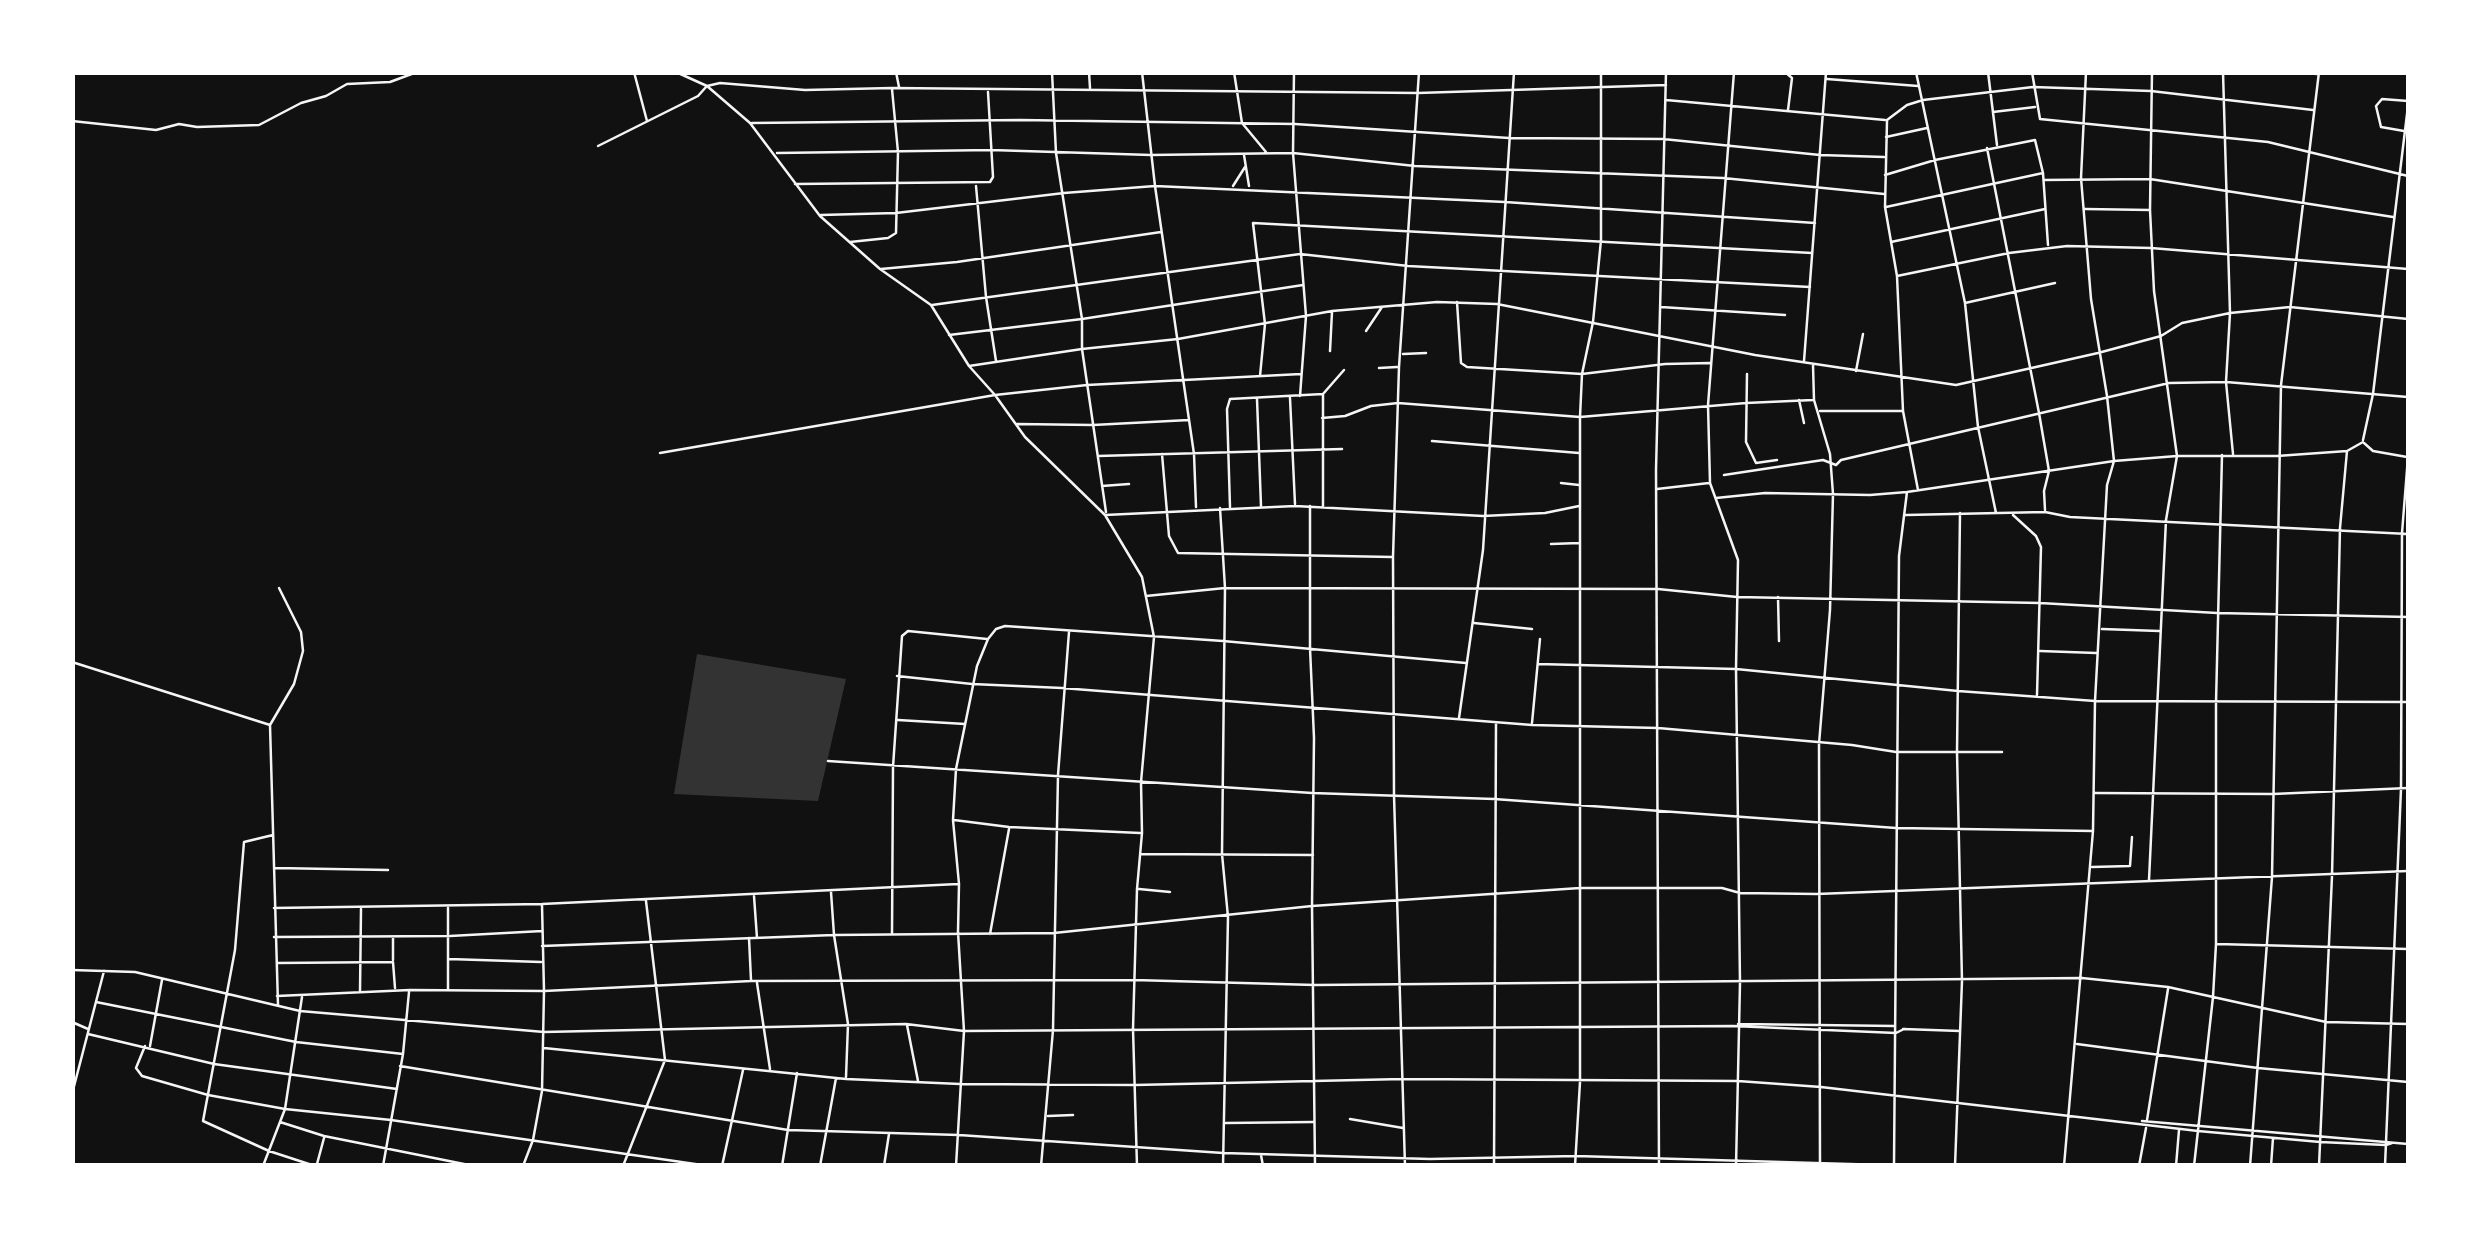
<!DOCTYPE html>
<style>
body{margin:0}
#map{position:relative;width:2481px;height:1238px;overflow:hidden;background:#111;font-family:Signika,sans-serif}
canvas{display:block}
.frame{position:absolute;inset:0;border:75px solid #fff;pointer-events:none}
</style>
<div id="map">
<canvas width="2481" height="1238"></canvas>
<div class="frame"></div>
</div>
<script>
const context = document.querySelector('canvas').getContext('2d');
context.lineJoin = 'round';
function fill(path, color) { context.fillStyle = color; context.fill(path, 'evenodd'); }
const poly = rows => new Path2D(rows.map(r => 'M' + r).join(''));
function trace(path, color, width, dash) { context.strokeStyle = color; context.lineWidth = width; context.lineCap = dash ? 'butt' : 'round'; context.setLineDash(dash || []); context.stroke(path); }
const water = poly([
 [697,654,846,679,818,801,674,794]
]);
const minor = poly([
 [634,72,647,121],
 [676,72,707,86,720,83,805,90,892,88,1418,93,1666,85],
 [896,72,899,87],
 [1052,72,1056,153,1082,319,1082,349,1106,512],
 [1089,72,1090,88],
 [1142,72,1155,186,1194,454,1196,507],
 [1234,72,1242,123,1266,152],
 [1294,72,1293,153,1306,316,1300,396],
 [1734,72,1708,405,1710,483,1738,560,1736,669,1740,983,1736,1166],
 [1785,72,1792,78,1788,110],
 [1916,72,1965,303,1978,427,1996,513],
 [1988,72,1997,145],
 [2032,72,2040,119,2268,142,2408,176],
 [2223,72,2230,313,2226,382,2233,454],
 [2298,72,2317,74],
 [1827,79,1918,86],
 [707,86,750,123,820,216,880,269,931,305,969,366,995,395,1025,437,1105,515,1142,577,1154,637,1141,782,1142,833,1137,889,1133,1029,1137,1166],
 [1666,100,1885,120],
 [1993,112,2035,107],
 [1887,120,1907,105,1923,100,2033,87,2151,91,2313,110],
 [72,121,156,130,179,124,197,127,259,125,301,103,326,96,347,84,390,82,417,72],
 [1887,121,1885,207,1897,276,1903,411,1918,490],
 [752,123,1020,120,1295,124,1509,138,1663,139,1820,155,1884,157],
 [2404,131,2381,127,2376,106,2382,99,2408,101],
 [1886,137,1927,128],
 [598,146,698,96,706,87],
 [1987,148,2039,413,2049,471,2044,491,2045,510],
 [777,153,991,150,1151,155,1293,153,1415,166,1723,178,1884,194],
 [1244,155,1249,186],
 [1885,175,1935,160,2035,140,2043,173,2048,245],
 [2044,180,2150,179,2393,217],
 [795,184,990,182,993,177,988,92],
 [976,186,986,297,996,361],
 [1233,186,1245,167],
 [1886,207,2043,173],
 [2085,209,2150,210],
 [821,215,896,213,1064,193,1155,186,1505,202,1815,223],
 [850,242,888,238,896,233,898,152,892,89],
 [1891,242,2045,209],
 [881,269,957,262,1161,232],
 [1897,276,2009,253,2067,246,2151,248,2408,269],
 [1457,302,1461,363,1467,367,1582,374,1665,364,1710,363],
 [1965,303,2055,283],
 [932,305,1300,254,1408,266,1810,287],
 [1661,307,1785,315],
 [1366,331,1382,307],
 [949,335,1082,319,1303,285],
 [1330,351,1332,312],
 [1403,354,1426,353],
 [1804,361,1826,72],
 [1813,365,1814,400,1830,454,1833,494,1830,610,1819,744,1820,1166],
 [969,366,1082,349,1178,339,1332,311,1437,302,1497,304,1755,355,1956,385,2098,353,2161,336,2182,323,2230,313,2290,307,2408,319],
 [1379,368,1397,367],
 [1856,371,1863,334],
 [1747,374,1746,442,1756,463,1777,460],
 [1260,376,1265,324,1253,223,1812,253],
 [1290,398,1295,504],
 [1257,399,1261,506],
 [1799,400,1804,423],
 [1820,411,1902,411],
 [1322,418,1345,416,1371,406,1398,403,1580,417,1746,403,1813,400],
 [1017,424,1093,425,1189,420],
 [2363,440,2373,394,2408,106],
 [1432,441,1579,453],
 [2364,443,2373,451,2407,457],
 [660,453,995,395,1087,385,1301,374],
 [1162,454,1169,536,1178,553,1392,557],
 [1098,456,1342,449],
 [1724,475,1823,460,1836,465,1841,460,2169,383,2226,382,2408,397],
 [1561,483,1579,485],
 [1102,486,1129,484],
 [1657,489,1709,483],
 [1716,498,1765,493,1870,495,1907,492,2114,461,2177,456,2277,456,2347,451,2363,442],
 [1310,506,1310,648,1314,738,1312,906,1315,1166],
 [1323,506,1323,394,1344,370],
 [1230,507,1227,409,1230,399,1323,394],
 [1220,508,1225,588,1222,854,1228,917,1223,1166],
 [1105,515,1295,506,1483,516,1545,513,1579,506],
 [1906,515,2045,512,2070,517,2408,534],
 [2013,515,2036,536,2041,547,2037,695],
 [1551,544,1579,543],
 [1146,596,1225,588,1658,589,1737,597,2040,603,2217,613,2408,617],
 [1778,597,1779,641],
 [1474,623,1532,629],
 [2102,629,2159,631],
 [2040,651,2096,653],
 [72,662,270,725],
 [1538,664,1736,669,1958,691,2095,701,2408,702],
 [897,676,972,684,1062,688,1532,725,1658,728,1852,745,1896,752,2002,752],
 [1459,718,1483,550,1514,72],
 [898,720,965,724],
 [1532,723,1540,639],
 [828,761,1312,793,1494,799,1896,828,2093,831],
 [2095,793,2273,794,2408,788],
 [954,820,1009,827,1140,833],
 [273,835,244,842,235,950,203,1121,269,1151,315,1166],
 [72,852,72,884],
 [1141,854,1313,855],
 [2092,867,2130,866,2132,837],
 [275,868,388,870],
 [2149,880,2166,520,2177,456,2154,291,2150,210,2152,72],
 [1139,889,1170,892],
 [831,892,834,935,848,1024,846,1077],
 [754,896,757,938],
 [274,908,542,904,958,884],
 [448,908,448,990],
 [892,934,893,767,902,636,908,631,987,639],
 [990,934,1009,829],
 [274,937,450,936,542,931],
 [749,938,751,980],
 [2217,944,2408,949],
 [542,946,834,935,1054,933,1312,906,1580,888,1722,888,1740,893,1817,894,2408,871],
 [449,959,541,962],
 [393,960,393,938],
 [277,963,393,962,395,988],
 [72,970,135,972,300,1011,544,1032,906,1024,964,1031,1733,1026,1896,1033,1904,1029],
 [757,983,770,1069],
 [360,991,361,909],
 [277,996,410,990,544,991,751,981,1134,980,1315,985,2082,978,2168,987,2326,1022,2408,1024],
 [96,1002,296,1042,403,1054],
 [278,1005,270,725,294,684,303,651,301,632,279,588],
 [72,1022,88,1029],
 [1738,1024,1895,1026],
 [907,1025,918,1081],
 [1903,1029,1960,1031],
 [88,1034,214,1064,397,1089],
 [2077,1044,2258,1068,2408,1082],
 [145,1046,136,1068,142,1076,208,1095,285,1109,391,1120,709,1166],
 [150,1046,162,980],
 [544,1048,846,1079,960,1084,1135,1085,1403,1079,1738,1081,1821,1087,2198,1131,2320,1142,2386,1145,2392,1143],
 [400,1066,788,1130,959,1135,1223,1153,1430,1159,1576,1156,1918,1166],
 [72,1094,104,971],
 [1048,1116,1073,1115],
 [1350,1119,1403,1128],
 [2147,1120,2168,989],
 [2142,1121,2408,1144],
 [280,1122,324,1136,474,1166],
 [1226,1123,1313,1122],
 [1261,1155,1263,1166],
 [317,1164,324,1138],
 [1894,1165,1899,556,1907,492],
 [263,1166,285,1109,302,997],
 [383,1166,403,1054,409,992],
 [523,1166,533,1140,542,1091,544,991,542,905],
 [623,1166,665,1060,646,901],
 [722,1166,743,1070],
 [782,1166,797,1073],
 [820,1166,836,1078],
 [884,1166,889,1134],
 [956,1166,964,1031,958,932,959,884,953,820,956,769,977,666,988,639,996,629,1005,626,1223,641,1466,663],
 [1041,1166,1053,1030,1058,775,1069,632],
 [1405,1166,1394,795,1393,557,1399,367,1419,72],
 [1494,1166,1496,723],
 [1575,1166,1580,1082,1580,417,1582,374,1593,322,1601,240,1601,72],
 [1659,1166,1656,470,1666,72],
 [1955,1166,1962,981,1957,752,1960,513],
 [2064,1166,2093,831,2095,701,2107,485,2114,461,2107,396,2091,299,2081,178,2086,72],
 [2139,1166,2146,1128],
 [2176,1166,2179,1130],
 [2194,1166,2213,997,2216,944,2216,703,2222,455],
 [2250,1166,2272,877,2281,385,2319,72],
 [2271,1166,2273,1138],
 [2319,1166,2332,876,2340,528,2347,451],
 [2385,1166,2401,789,2402,533,2408,457]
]);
fill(water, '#333');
trace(minor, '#f5f5f5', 2.5);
</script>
